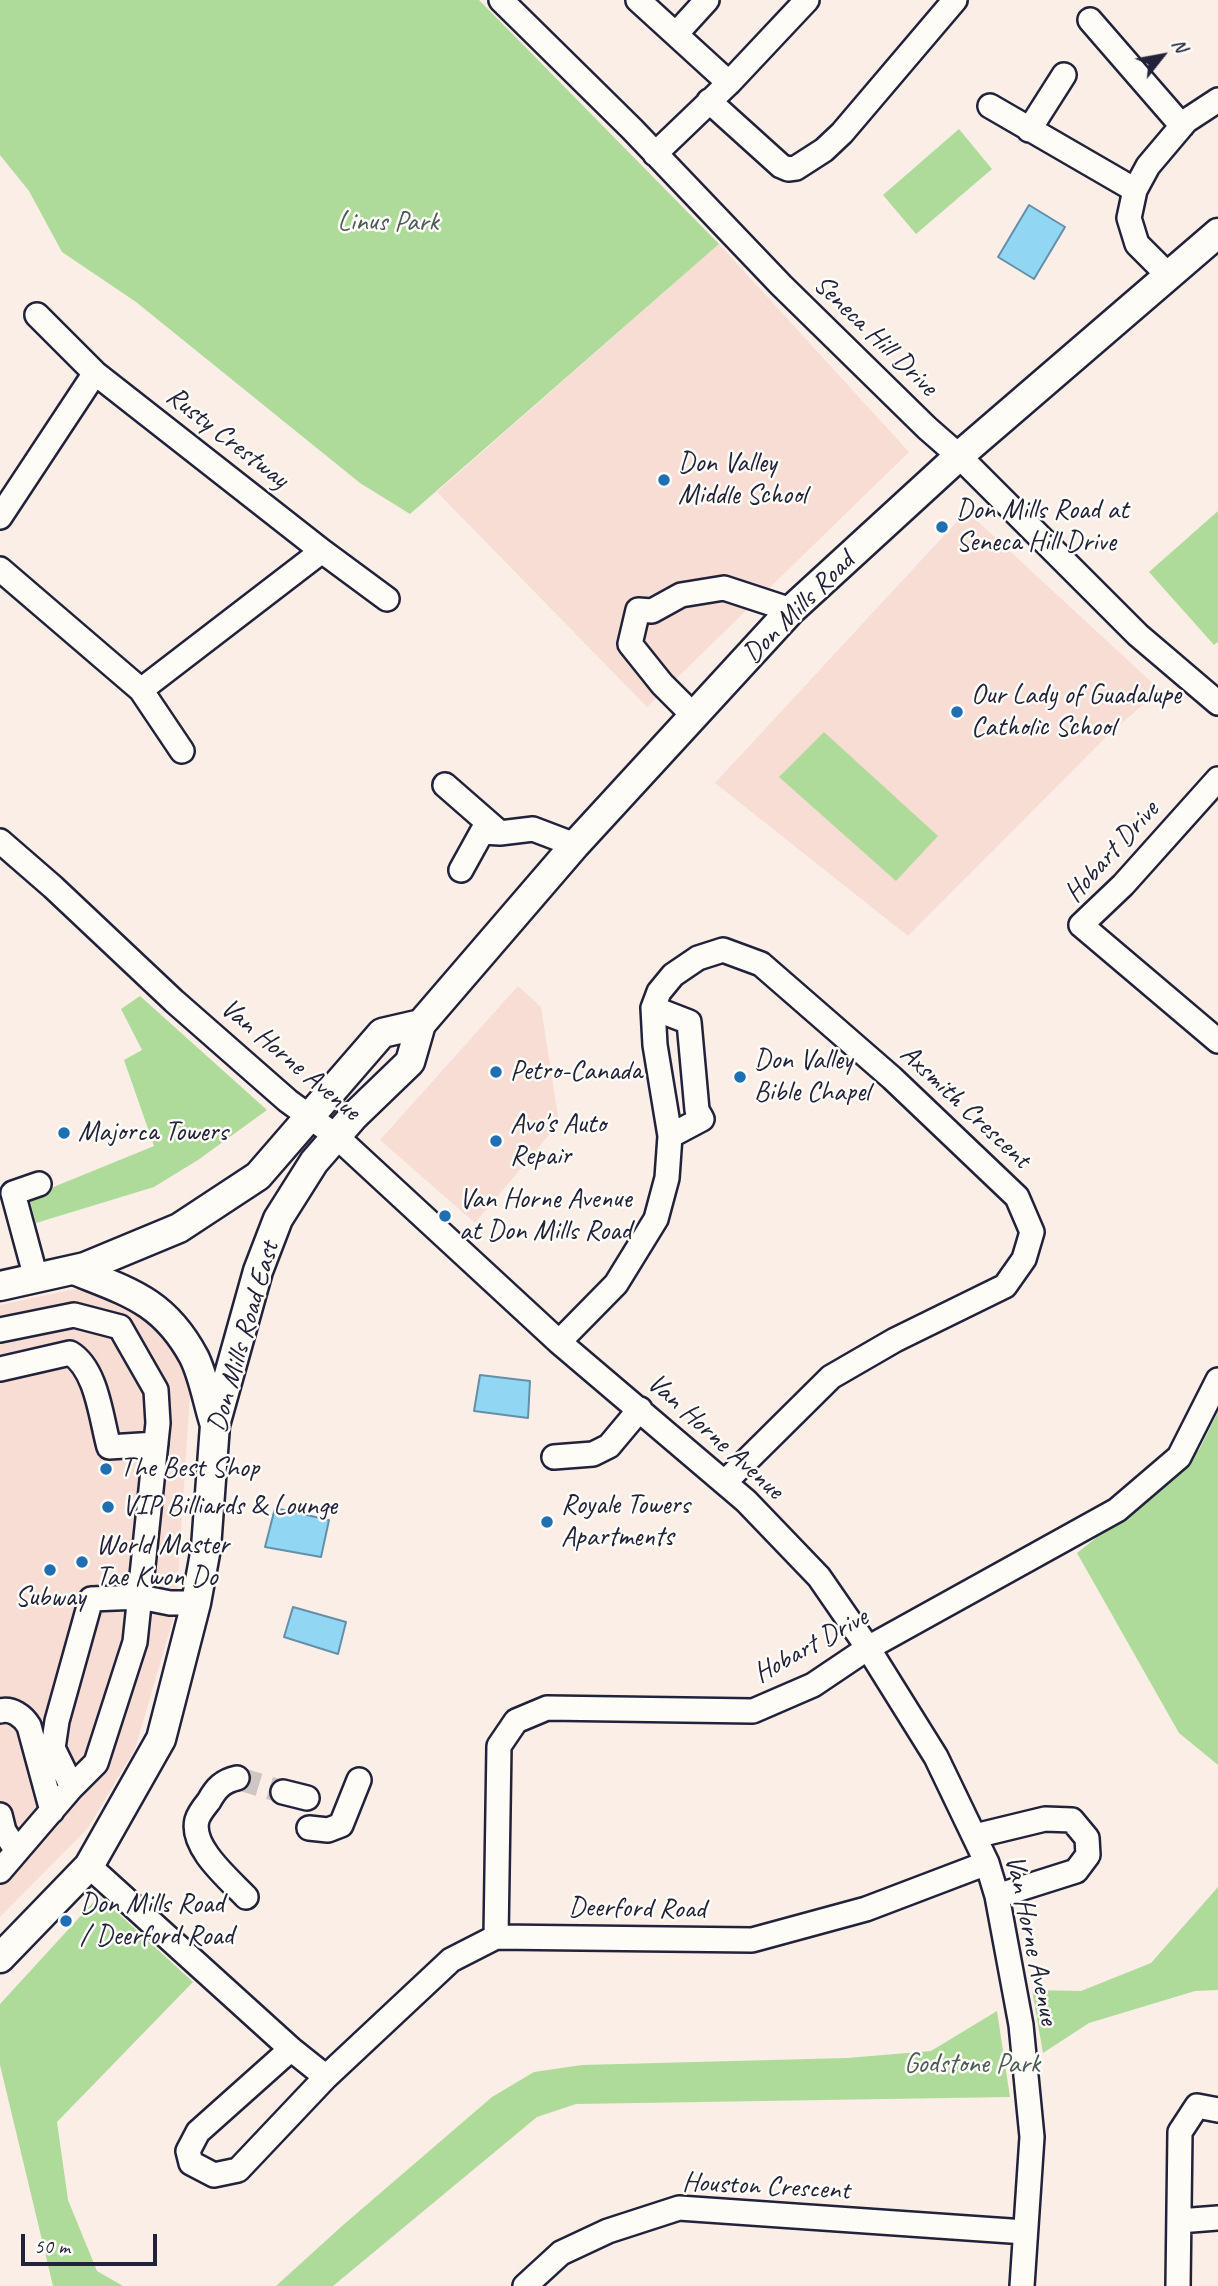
<!DOCTYPE html>
<html>
<head>
<meta charset="utf-8">
<style>
	body { margin:0 }
	#map { position:relative; width:1218px; height:2286px; overflow:hidden; background:#faeee7; font-family:Caveat,sans-serif }
	canvas { display:block }
	.north { position:absolute; left:1127px; top:21px; width:70px; height:70px; -webkit-text-stroke:5px #fdfcf7; paint-order:stroke; rotate:59deg; font-size:19px; font-weight:700; line-height:28px; text-align:center; color:#22223b }
	.north::after { content:''; display:block; margin:auto; width:24px; height:32px; background:#22223b; clip-path:polygon(50% 0,100% 100%,50% 72%,0 100%) }
	.scale { position:absolute; left:21px; top:2234px; width:136px; height:32px; box-sizing:border-box; border:4px solid #22223b; border-top:0; padding-left:9px; font-size:21px; line-height:24px; white-space:nowrap; color:#22223b; -webkit-text-stroke:5px #fdfcf7; paint-order:stroke }
</style>
</head>
<body>
<div id="map">
<canvas width="1218" height="2286"></canvas>
<div class="north">N</div>
<div class="scale">50 m</div>
</div>
<script>
const g = document.querySelector('canvas').getContext('2d');
g.lineJoin = 'round';
function paint(path, color) {
  g.fillStyle = color;
  g.fill(path, 'evenodd');
}
function strokePath(path, color, width, dash) {
  g.strokeStyle = color;
  g.lineWidth = width;
  g.lineCap = dash ? 'butt' : 'round';
  g.setLineDash(dash || []);
  g.stroke(path);
}
function label(font, color, halo, rows, align = 'center') {
  g.font = font + ' Caveat,sans-serif';
  g.lineWidth = 5;
  g.setLineDash([]);
  g.textBaseline = 'middle';
  g.strokeStyle = halo;
  g.fillStyle = color;
  for (const [text, x, y, turn = 0] of rows) {
    g.save();
    g.translate(x, y);
    g.rotate((+turn || 0) * Math.PI / 180);
    g.textAlign = isNaN(turn) ? turn : align;
    if (halo) g.strokeText(text, 0, 0);
    g.fillText(text, 0, 0);
    g.restore();
  }
}
const built = new Path2D(`
	M719,244L909,452L647,707L437,492Z
	M964,514L973,517L1160,690L1108,735L908,936L715,783Z
	M518,986L541,1007L559,1123L475,1223L380,1140Z
	M94,1285L139,1303L182,1355L190,1394L176,1609L135,1749L88,1828L0,1917V1305Z`);
const green = new Path2D(`
	M0,0H479L719,244L410,514L360,483L136,302L62,252L29,191L0,155Z
	M959,129L992,169L916,234L883,195Z
	M1218,511V642L1214,645L1149,572Z
	M824,732L938,836L896,881L779,777Z
	M140,996L267,1110L198,1160L154,1187L36,1223L29,1197L154,1146L124,1060L142,1050L121,1009Z
	M1218,1412V1765L1179,1733L1077,1553L1152,1494L1199,1450Z
	M1218,1887V1990L1195,1991L1089,2023L1043,2053L1032,1990L1081,1991L1151,1963Z
	M99,1896L193,1982L57,2122L68,2200L97,2271L123,2286H53L0,2065V2004Z
	M997,2011L1010,2097L576,2104L537,2117L333,2286H276L342,2226L492,2097L534,2072L582,2065L847,2058L931,2051Z`);
const water = new Path2D(`
	M1029,205L1065,227L1034,279L998,257Z
	M480,1375L530,1381L528,1418L474,1411Z
	M275,1508L329,1520L321,1557L265,1547Z
	M293,1607L346,1622L338,1654L284,1637Z`);
const minorTunnel = new Path2D(`
	M237,1778L283,1792`);
const minor = new Path2D(`
	M501,0L632,129L781,285L927,428L959,456L1138,635L1218,703
	M638,0L729,83
	M1090,20L1182,126
	M676,34L707,0
	M709,101L781,166L788,169L796,168L824,150L842,133L955,0
	M990,106L1135,190
	M1029,130L1064,75
	M655,154L729,83L807,0
	M1169,276L1137,244L1129,218L1135,190L1148,166L1186,121L1218,100
	M37,315L95,373
	M0,517L95,373L322,551L141,690L0,569
	M322,551L387,599
	M141,690L182,751
	M694,716L662,684L630,644L638,610L652,611L681,595L724,588L791,610
	M1218,779L1123,885L1081,925L1218,1041
	M445,785L500,833
	M0,841L53,887L174,1001L288,1101L336,1136L559,1342L746,1501L819,1577L868,1648L936,1757L987,1863L997,1896L1021,2025L1032,2137L1022,2286
	M461,870L482,832L500,833L533,829L575,845
	M653,1008L689,1022L697,1110L702,1119L670,1136
	M36,1278L13,1193L39,1184
	M0,1330L74,1315L120,1327L156,1390L158,1423L135,1642L96,1763L72,1787L0,1871
	M559,1342L616,1284L656,1219L667,1178L670,1136L655,1045L653,1008L659,992L673,975L698,958L723,950L761,964L892,1078L1017,1197L1032,1232L1024,1259L1005,1286L895,1340L831,1377L725,1482
	M0,1369L70,1353C97,1369 101,1418 109,1447L156,1444
	M554,1457L593,1454L609,1446L640,1409
	M0,1711C12,1708 23,1716 29,1726L52,1811
	M237,1778C223,1781 216,1788 209,1801C205,1806 199,1813 197,1820C190,1847 229,1879 246,1897
	M72,1787L53,1748L57,1721L91,1599L140,1597L170,1603H196
	M283,1792L307,1798
	M0,1815L4,1831L17,1851
	M309,1828L328,1830L341,1825L359,1780
	M975,1836L1045,1819L1072,1820L1087,1838L1088,1855L1076,1871L997,1896
	M89,1866L291,2049L326,2077
	M496,1937L499,1746L516,1721L547,1708L753,1711L813,1685L868,1648L1117,1510L1179,1457L1218,1380
	M291,2049L198,2132L188,2151L191,2163L214,2175L238,2170L326,2077L451,1960L496,1937L752,1940L866,1909L987,1863
	M1179,2221L1218,2218
	M525,2286L561,2253L608,2231L679,2208L1025,2232
	M1178,2286L1180,2132L1197,2106L1218,2110`);
const major = new Path2D(`
	M74,1270C129,1292 164,1301 194,1357C204,1377 208,1404 215,1425
	M0,1286L85,1267L179,1228L258,1176L382,1033L421,1024
	M0,1958L89,1866L161,1739L196,1603L206,1548L215,1425L258,1271L278,1219L314,1162L353,1117L410,1062L421,1024L575,845L791,610L959,456L1218,233`);
const markers = [
	[664,480,7,"#1f6fb2"],
	[942,527,7,"#1f6fb2"],
	[957,712,7,"#1f6fb2"],
	[496,1072,7,"#1f6fb2"],
	[740,1077,7,"#1f6fb2"],
	[64,1133,7,"#1f6fb2"],
	[496,1141,7,"#1f6fb2"],
	[445,1216,7,"#1f6fb2"],
	[106,1469,7,"#1f6fb2"],
	[108,1507,7,"#1f6fb2"],
	[547,1522,7,"#1f6fb2"],
	[82,1562,7,"#1f6fb2"],
	[50,1570,7,"#1f6fb2"],
	[66,1921,7,"#1f6fb2"]
];
const parkNames = [
	["Linus Park",388,223],
	["Godstone Park",972,2065]
];
const streetNames = [
	["Seneca Hill Drive",875,336,44],
	["Rusty Crestway",227,438,38],
	["Don Mills Road",799,608,-45],
	["Hobart Drive",1112,852,-48],
	["Van Horne Avenue",290,1060,40],
	["Axsmith Crescent",965,1107,43],
	["Don Mills Road East",244,1337,-74],
	["Van Horne Avenue",715,1437,42],
	["Hobart Drive",811,1646,-29],
	["Deerford Road",637,1909,1],
	["Van Horne Avenue",1031,1940,78],
	["Houston Crescent",766,2187,3]
];
const poiNames = [
	["Don Valley",678,464],
	["Middle School",678,496],
	["Don Mills Road at",956,511],
	["Seneca Hill Drive",956,543],
	["Our Lady of Guadalupe",971,696],
	["Catholic School",971,728],
	["Don Valley",754,1061],
	["Bible Chapel",754,1093],
	["Petro-Canada",510,1072],
	["Avo's Auto",510,1125],
	["Repair",510,1157],
	["Majorca Towers",78,1133],
	["Van Horne Avenue",459,1200],
	["at Don Mills Road",459,1232],
	["The Best Shop",120,1469],
	["Royale Towers",561,1506],
	["Apartments",561,1538],
	["VIP Billiards & Lounge",122,1507],
	["World Master",96,1546],
	["Tae Kwon Do",96,1578],
	["Subway",50,1598,"center"],
	["Don Mills Road",80,1905],
	["/ Deerford Road",80,1937]
];
paint(built, '#f7ddd4');
paint(green, '#afdb9a');
paint(water, '#91d7f3');
strokePath(water, '#658fa9', 2);
strokePath(minorTunnel, '#cfc5c5', 23, [23, 11]);
strokePath(minor, '#22223b', 28);
strokePath(major, '#22223b', 33);
strokePath(minor, '#fdfcf7', 23);
strokePath(major, '#fdfcf7', 28);
for (const [x, y, r, color] of markers) {
  const dot = new Path2D();
  dot.arc(x, y, r, 0, 2 * Math.PI);
  g.fillStyle = color;
  g.fill(dot);
  strokePath(dot, '#fdfcf7', 2.5);
}
label('28px', '#4c5a58', '#fdfcf7', parkNames);
label('28px', '#22223b', '#fdfcf7', streetNames);
label('28px', '#22223b', '#fdfcf7', poiNames, 'left');
</script>
</body>
</html>
